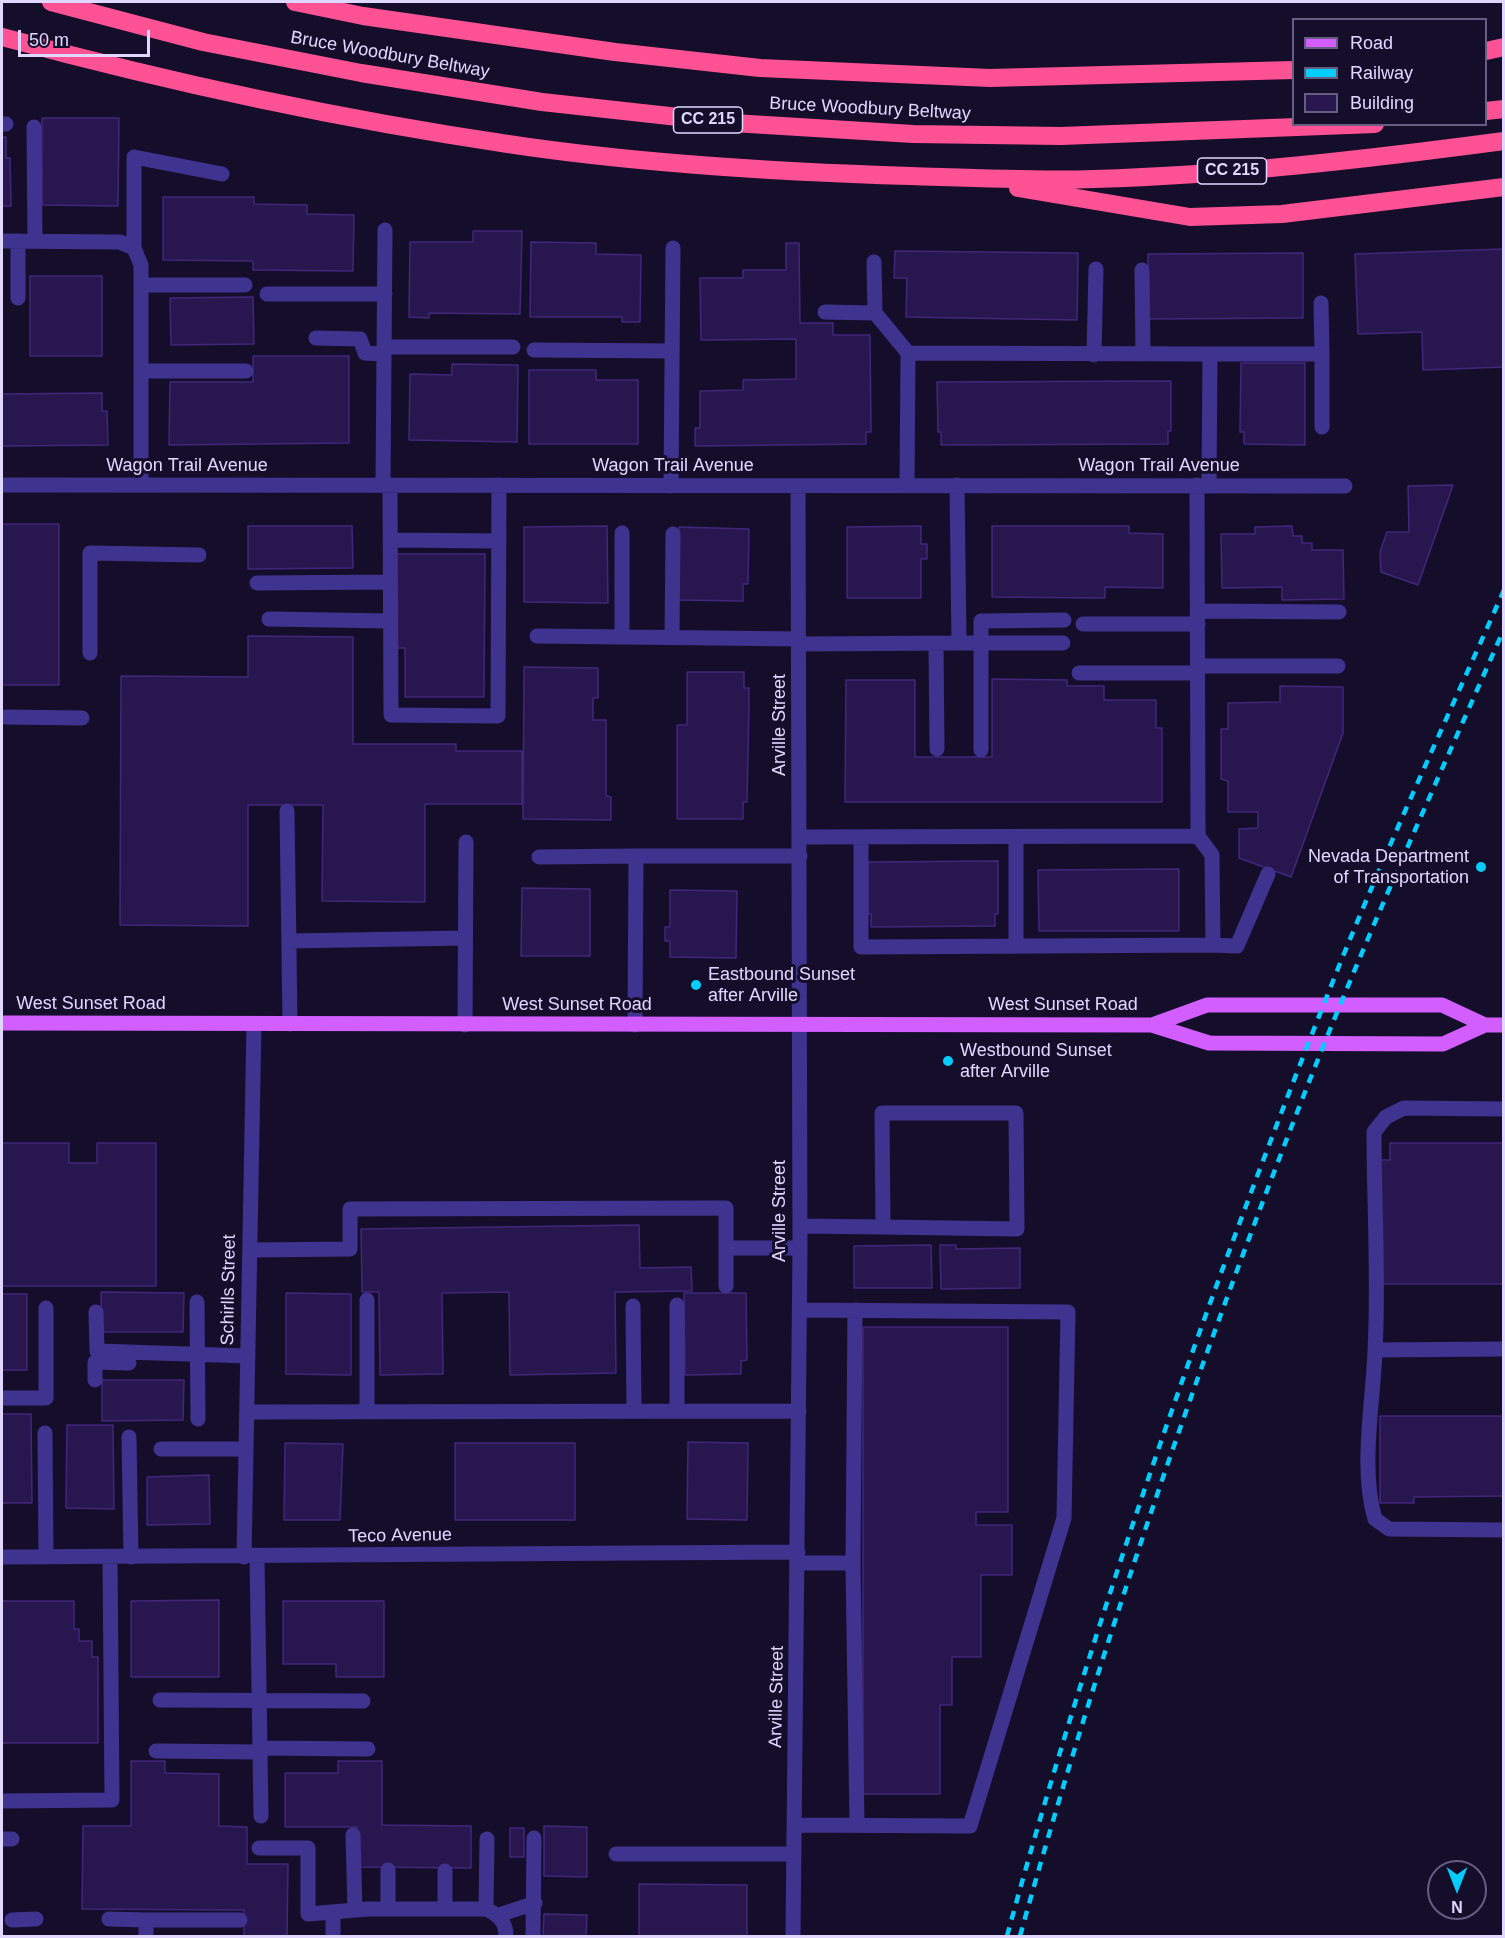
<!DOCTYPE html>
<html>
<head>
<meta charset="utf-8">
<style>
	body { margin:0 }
	#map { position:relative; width:1505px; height:1938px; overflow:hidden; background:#150e2b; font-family:Arial,sans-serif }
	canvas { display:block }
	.frame { position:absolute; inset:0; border:3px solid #e0d7ff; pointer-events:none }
	.legend { position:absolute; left:1292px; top:18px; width:195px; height:108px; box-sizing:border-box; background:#150e2b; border:2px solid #665e80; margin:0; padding:8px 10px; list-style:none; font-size:18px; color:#e0d7ff }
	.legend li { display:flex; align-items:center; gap:12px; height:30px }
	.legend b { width:30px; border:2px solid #665e80 }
	.north { position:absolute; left:1427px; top:1860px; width:60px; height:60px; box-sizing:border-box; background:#150e2b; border:2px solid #665e80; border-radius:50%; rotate:180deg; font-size:16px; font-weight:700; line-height:24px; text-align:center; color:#e0d7ff }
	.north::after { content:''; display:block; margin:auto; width:21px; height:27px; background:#03cdff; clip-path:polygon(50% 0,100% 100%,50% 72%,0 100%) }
	.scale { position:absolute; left:18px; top:30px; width:132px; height:27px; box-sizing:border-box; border:3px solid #e0d7ff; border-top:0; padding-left:8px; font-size:18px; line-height:21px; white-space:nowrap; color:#e0d7ff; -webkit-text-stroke:4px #150e2b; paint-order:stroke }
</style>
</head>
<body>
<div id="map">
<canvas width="1505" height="1938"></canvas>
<div class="frame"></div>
<ul class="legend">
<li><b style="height:8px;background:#d25eff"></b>Road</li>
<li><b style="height:8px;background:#03cdff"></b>Railway</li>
<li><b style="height:16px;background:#28174e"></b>Building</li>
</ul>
<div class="north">N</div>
<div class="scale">50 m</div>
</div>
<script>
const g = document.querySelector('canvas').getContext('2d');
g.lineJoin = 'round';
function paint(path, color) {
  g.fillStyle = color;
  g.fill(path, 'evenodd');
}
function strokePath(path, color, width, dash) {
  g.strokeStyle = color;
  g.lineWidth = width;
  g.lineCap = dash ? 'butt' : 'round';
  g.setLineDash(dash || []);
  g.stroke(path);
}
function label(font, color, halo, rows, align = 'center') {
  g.font = font + ' Arial,sans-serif';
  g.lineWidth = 6;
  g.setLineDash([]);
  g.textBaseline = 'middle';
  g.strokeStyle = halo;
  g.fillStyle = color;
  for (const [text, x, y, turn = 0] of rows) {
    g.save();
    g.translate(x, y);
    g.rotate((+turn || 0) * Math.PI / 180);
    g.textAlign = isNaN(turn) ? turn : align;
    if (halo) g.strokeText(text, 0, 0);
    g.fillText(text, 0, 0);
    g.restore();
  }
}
const building = new Path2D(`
	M42,118H119L118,206L42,205Z
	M2,137H6V158H10L11,206H2Z
	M163,197H254V204L307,205V214L354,215L353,271L253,270V261L163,260Z
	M473,231H522L520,314L429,313V318L409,317L410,242H473Z
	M531,242L596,243V254L641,255L640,322H622V317H530Z
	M786,243H799L800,323H833V335H870L871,432H866V444L695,446V428H700V391L743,390V380L796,379V339L701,340L700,278H743V270H786Z
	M1504,249V367L1423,370L1422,332L1358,334L1355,254Z
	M895,251L1078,253L1077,320L906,317L907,278H894Z
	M1303,253V318L1148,319V254Z
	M30,276H102V356H30Z
	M253,297L254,344L171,345L170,298Z
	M253,356H349V443L169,445L170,382H253Z
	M1241,363H1305V445L1244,444V432H1240Z
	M452,364L518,365L517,442L409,440L410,374L452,375Z
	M529,370H596V380H638V444H529Z
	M1171,381V431H1168V444L941,445V432H938L937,382Z
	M102,393V411H107L108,445L2,446V394Z
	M1453,485L1418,585L1381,572L1380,552L1387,532H1409L1408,486Z
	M2,524H59V685H2Z
	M248,526H352L353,568L248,569Z
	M607,526L608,603L524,602V527Z
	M921,526V544H927V559H921V598H847V527Z
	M992,526H1129V533L1163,534V588L1105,587V598L992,597Z
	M1292,526L1293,536H1302V543H1312V550H1343L1344,599L1282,600V587L1222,588L1221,534H1255V527Z
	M679,527L749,529L748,584H743V601L677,600Z
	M392,554H485L484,697H405V648H392Z
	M248,636L353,637V744H456V751H522V804H425V902L322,901L323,805H248V926L120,925L121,676L248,677Z
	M524,667L598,668V698H593V720H606V796L611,797V820L523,819Z
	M687,672H744V688H749V705L747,802H743V819H677V725H687Z
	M992,679L1067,680V686H1104V700H1156V728H1162V802H845L846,680H915V757H992Z
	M1280,686L1343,687V733L1291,877L1239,858V829L1258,828V812H1228V781L1221,779V729H1228V703L1280,702Z
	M998,861V914H995V926L871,927V914H868V862Z
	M1179,869V931H1039L1038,870Z
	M522,888L590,889V956H521Z
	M670,890L737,891L736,958L670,957V941H665V927H670Z
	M2,1143H69V1163H97V1143H156V1286H2Z
	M1390,1143H1504V1284H1379V1160H1390Z
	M639,1225L640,1268L691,1267L692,1291L615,1292L616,1373L510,1375L509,1292L442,1293L443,1374L380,1375L379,1292H362L361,1229Z
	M931,1245L932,1288H854V1246Z
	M940,1245H956V1249L1020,1248V1288L941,1289Z
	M101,1292L184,1293L183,1332H101Z
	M286,1293L351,1294V1375L286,1374Z
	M684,1293H746L747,1360L741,1361V1374L685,1375Z
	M2,1294H27V1370H2Z
	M863,1327H1008V1512H976V1525H1012V1575H981V1657H952V1705H940V1794H863Z
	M102,1380H184L183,1420L102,1421Z
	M2,1414H31L32,1503H2Z
	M1380,1416H1504V1496L1414,1497V1503H1380Z
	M67,1425H113L114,1509L66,1508Z
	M688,1442L748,1443L747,1520L687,1519Z
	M285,1443L343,1444L340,1520H284Z
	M455,1443H575V1520H455Z
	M209,1475L210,1524L147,1525V1477Z
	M219,1600V1677H131V1601Z
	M2,1601H74V1629H79V1641H92V1657H98V1743H2Z
	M283,1601H384V1677H336V1664H283Z
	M131,1761H165V1773L219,1774V1826L247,1827V1864H288L287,1936H244V1910L82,1909L83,1826H131Z
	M338,1761H382V1825L471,1826V1868L357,1867V1827H285V1773H338Z
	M544,1826L587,1827V1877L544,1876Z
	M510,1828H524V1857H510Z
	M639,1884L747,1885V1936H639Z
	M544,1914L587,1915L586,1936H543Z`);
const minor = new Path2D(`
	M2,124H6
	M34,127L35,241
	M2,241L120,242L134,248
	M18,241V298
	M874,262L875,313L908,353
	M1142,270L1143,354
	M141,285V265L134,248V157L222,174
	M267,294H385
	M1321,303L1322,354
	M825,312L875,313
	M316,338L360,339L365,353L382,354
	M385,347H513
	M534,350L672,351
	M1094,355L1096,269
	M141,371H246
	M907,484L908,353L1210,354
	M2,485L1345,486
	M141,485V285H245
	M383,485L385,230
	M390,485L391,715L498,716L499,485
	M1197,485L1198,836
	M1209,485L1210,354H1322V427
	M671,486L673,248
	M390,540L499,541
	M257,583L390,582
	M1198,611L1339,612
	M269,619L390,621
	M1083,624H1198
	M537,636L799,639
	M622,637V533
	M672,637L673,534
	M959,643H1063
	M799,644L959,643L957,485
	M936,644L937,749
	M90,653V553L199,555
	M1198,666H1338
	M1079,673H1198
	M6,717L82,718
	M981,750V621L1064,620
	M287,811L290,1024
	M800,837L1198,836L1212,855L1213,945L861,947V837
	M1016,837V946
	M636,856H800
	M539,857L636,856L635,1025
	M289,941L465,938
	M1213,945L1237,946L1268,874
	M465,1025L466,842
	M1504,1109L1404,1108L1386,1117L1374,1132C1374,1205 1379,1279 1375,1351C1373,1404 1360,1469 1375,1519L1389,1529L1504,1530
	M800,1226L883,1227L882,1113H1016L1017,1229L883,1227
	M250,1250L350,1249V1209L726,1208V1248
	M726,1286V1248H800
	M367,1300V1412
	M197,1302L198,1419
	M633,1306L634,1411
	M855,1310L853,1563L857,1825
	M96,1312L97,1351L248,1356
	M1375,1350L1504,1349
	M95,1380V1362L129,1363
	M2,1398H46V1308
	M677,1411V1305
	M247,1412L799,1411
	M45,1433L46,1557
	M129,1437L131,1557
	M161,1449H246
	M2,1557L798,1552
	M244,1557L254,1024
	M257,1557L261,1816
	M798,1563H853
	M160,1700L363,1701
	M260,1748L368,1749
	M156,1751L260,1752
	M2,1801L112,1800L110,1557
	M794,1825L970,1826L1064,1518L1068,1312L800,1310
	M353,1835L355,1910
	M2,1839H12
	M259,1848H308V1914L368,1909H486C499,1915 506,1922 506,1936
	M616,1854H794
	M388,1870V1909
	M445,1909V1871
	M486,1909L487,1839
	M333,1912V1936
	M499,1915L535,1903
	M109,1919L146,1920
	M12,1920L36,1919
	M146,1936V1920H240
	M533,1936L534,1838
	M793,1936L800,1248L798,486`);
const major = new Path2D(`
	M2,1023L1152,1025L1209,1043L1443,1044L1485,1025H1504
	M1152,1025L1207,1005H1442L1485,1025`);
const highway = new Path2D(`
	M51,2L203,42L361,73L542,102L733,123L913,134L1061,136L1375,124
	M295,2L363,16L615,52L760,68L990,78L1294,70
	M2,37C168,82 338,119 508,144C641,164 777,172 911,176C972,178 1033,181 1094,179C1231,175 1368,159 1504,141
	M1486,51L1504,47
	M1486,111L1504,109
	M1018,188L1190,217L1282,214L1504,187`);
const rail = new Path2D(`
	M1007,1936C1097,1607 1214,1278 1341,961C1392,836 1449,714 1504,590
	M1020,1936C1100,1648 1198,1365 1307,1087C1368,932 1437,781 1504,629`);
const markers = [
	[1481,867,6,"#03cdff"],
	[696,985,6,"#03cdff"],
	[948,1061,6,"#03cdff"]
];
const shields = [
	[708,120,69],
	[1232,171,69]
];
const shieldNames = [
	["CC 215",708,120],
	["CC 215",1232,171]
];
const streetNames = [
	["Bruce Woodbury Beltway",390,55,10],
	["Bruce Woodbury Beltway",870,109,3],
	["Wagon Trail Avenue",187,466],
	["Wagon Trail Avenue",673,466],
	["Wagon Trail Avenue",1159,466],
	["Arville Street",780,725,-90],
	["West Sunset Road",91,1004],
	["West Sunset Road",577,1005],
	["West Sunset Road",1063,1005],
	["Arville Street",780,1211,-90],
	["Schirlls Street",229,1290,-89],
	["Teco Avenue",400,1536,-1],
	["Arville Street",777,1697,-89]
];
const poiNames = [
	["Nevada Department",1469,857,"right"],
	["of Transportation",1469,878,"right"],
	["Eastbound Sunset",708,975],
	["after Arville",708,996],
	["Westbound Sunset",960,1051],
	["after Arville",960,1072]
];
paint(building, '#28174e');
strokePath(building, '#40277c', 1.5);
strokePath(minor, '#40338f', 15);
strokePath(major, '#d25eff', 15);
strokePath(highway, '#ff5294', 18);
strokePath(rail, '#03cdff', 4.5, [9, 8]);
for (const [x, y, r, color] of markers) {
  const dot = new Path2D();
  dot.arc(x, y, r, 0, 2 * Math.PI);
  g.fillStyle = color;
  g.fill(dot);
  strokePath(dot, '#150e2b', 2);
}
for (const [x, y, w] of shields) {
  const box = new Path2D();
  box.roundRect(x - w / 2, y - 13, w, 26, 4.5);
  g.fillStyle = '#150e2b';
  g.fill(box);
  strokePath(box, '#e0d7ff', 1.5);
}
label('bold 16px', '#e0d7ff', null, shieldNames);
label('18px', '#e0d7ff', '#150e2b', streetNames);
label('18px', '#e0d7ff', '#150e2b', poiNames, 'left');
</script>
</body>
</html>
